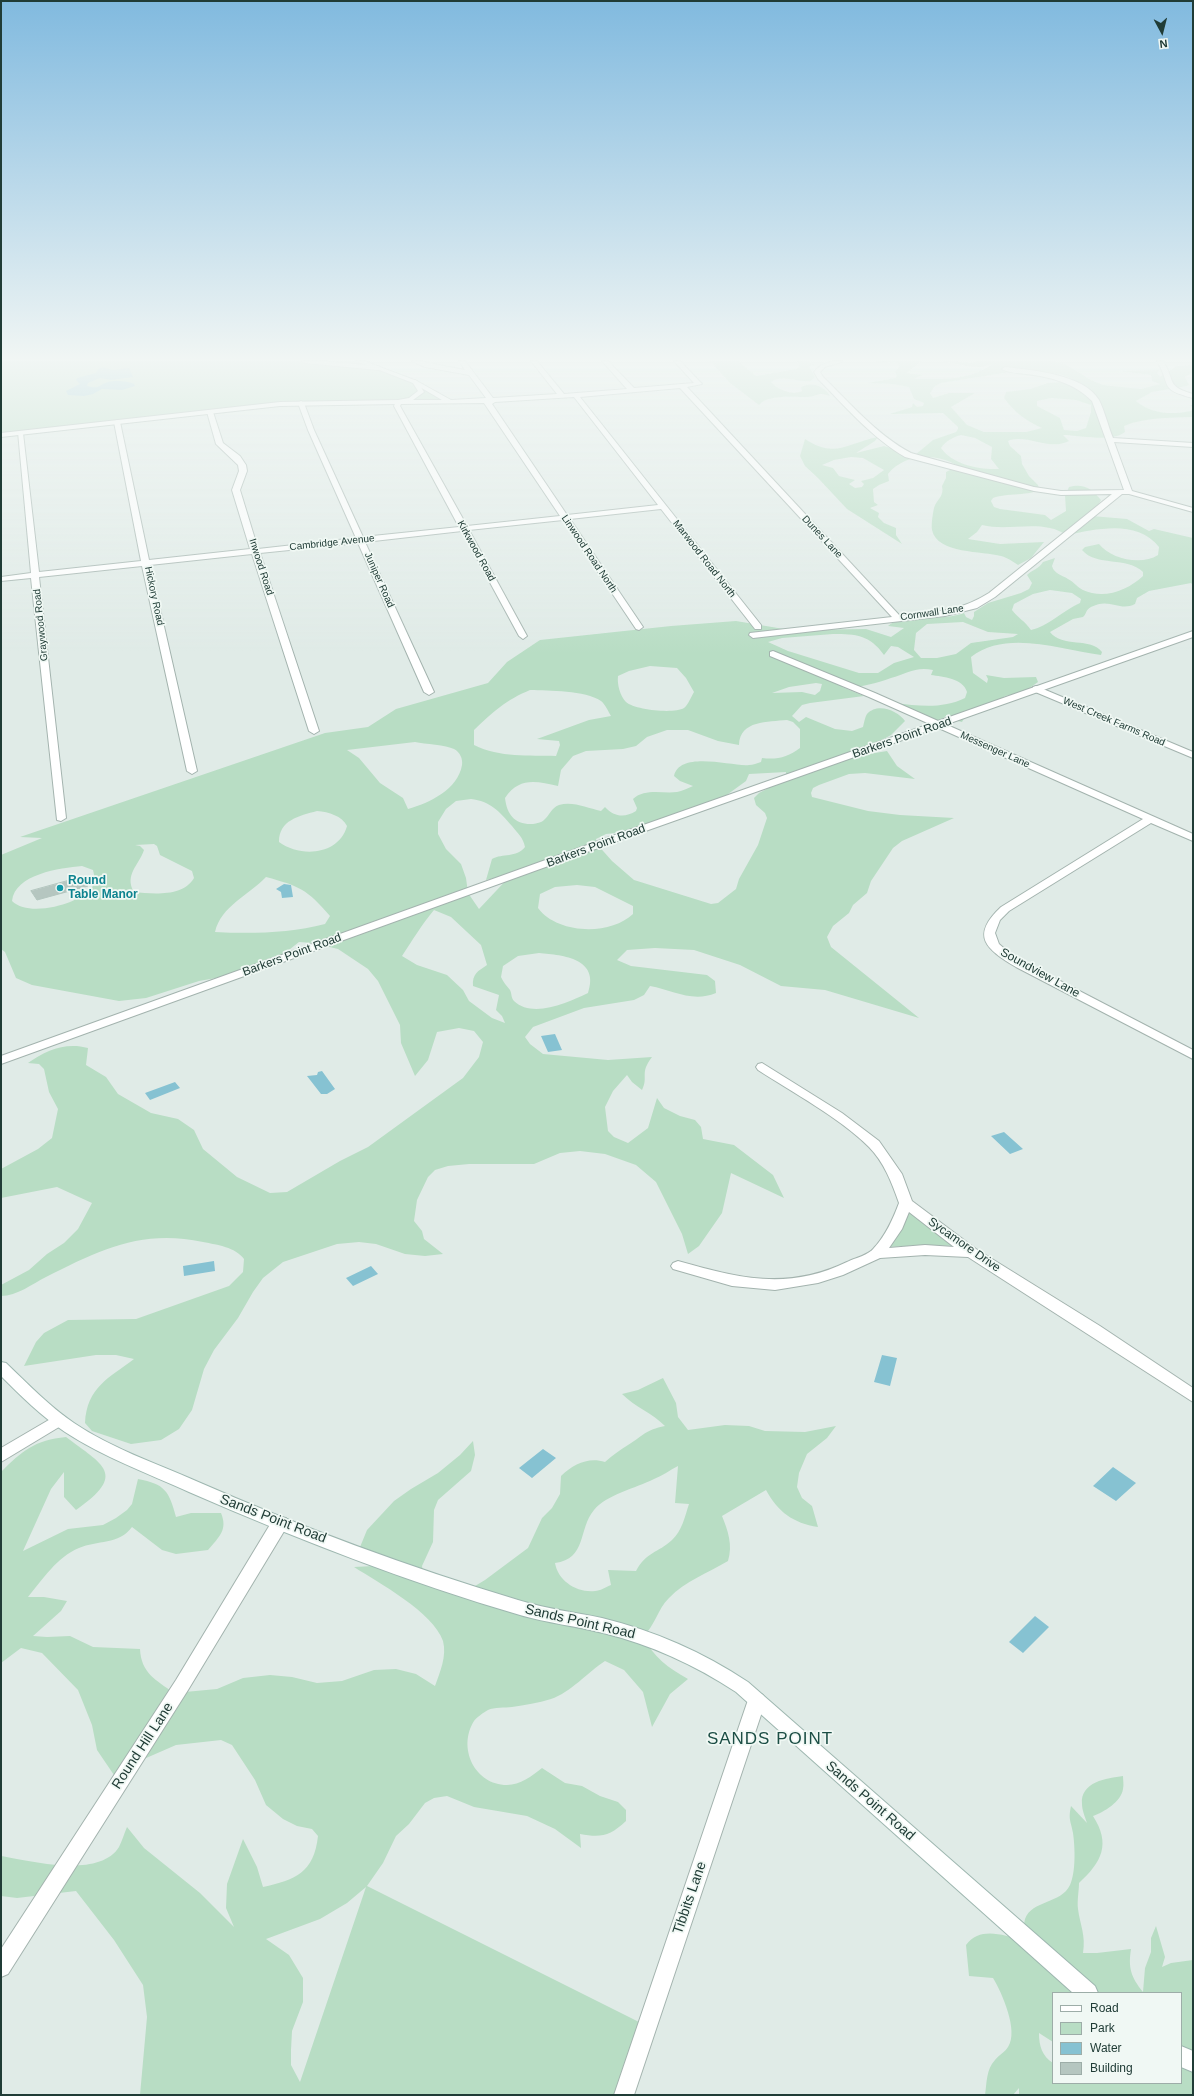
<!DOCTYPE html>
<html>
<head>
<meta charset="utf-8">
<style>
	body { margin:0 }
	#map { position:relative; width:1194px; height:2096px; overflow:hidden; background:#e0ebe7; font-family:Helvetica,sans-serif }
	canvas { display:block }
	.frame { position:absolute; inset:0; border:2px solid #203c36; pointer-events:none }
	.legend { position:absolute; left:1052px; top:1992px; width:130px; height:92px; box-sizing:border-box; background:#f0f8f4; border:1px solid #9dada8; margin:0; padding:5px 7px; list-style:none; font-size:12px; color:#203c36 }
	.legend li { display:flex; align-items:center; gap:8px; height:20px }
	.legend b { width:20px; border:1px solid #9dada8 }
	.north { position:absolute; left:1142px; top:12px; width:40px; height:40px; -webkit-text-stroke:3px #f0f8f4; paint-order:stroke; rotate:173deg; font-size:11px; font-weight:700; line-height:16px; text-align:center; color:#203c36 }
	.north::after { content:''; display:block; margin:auto; width:14px; height:18px; background:#203c36; clip-path:polygon(50% 0,100% 100%,50% 72%,0 100%) }
</style>
</head>
<body>
<div id="map">
<canvas width="1194" height="2096"></canvas>
<div class="frame"></div>
<ul class="legend">
<li><b style="height:5px;background:#fff"></b>Road</li>
<li><b style="height:11px;background:#b8ddc4"></b>Park</li>
<li><b style="height:11px;background:#86c2d2"></b>Water</li>
<li><b style="height:11px;background:#b5c6c0"></b>Building</li>
</ul>
<div class="north">N</div>
</div>
<script>
const g = document.querySelector('canvas').getContext('2d');
g.lineJoin = 'round';
function paint(path, color) {
  g.fillStyle = color;
  g.fill(path, 'evenodd');
}
function strokePath(path, color, width, dash) {
  g.strokeStyle = color;
  g.lineWidth = width;
  g.lineCap = dash ? 'butt' : 'round';
  g.setLineDash(dash || []);
  g.stroke(path);
}
function label(font, color, halo, rows, align = 'center') {
  g.font = font + ' Helvetica,sans-serif';
  g.lineWidth = 3.5;
  g.setLineDash([]);
  g.textBaseline = 'middle';
  g.strokeStyle = halo;
  g.fillStyle = color;
  for (const [text, x, y, turn = 0] of rows) {
    g.save();
    g.translate(x, y);
    g.rotate((+turn || 0) * Math.PI / 180);
    g.textAlign = isNaN(turn) ? turn : align;
    if (halo) g.strokeText(text, 0, 0);
    g.fillText(text, 0, 0);
    g.restore();
  }
}
const green = new Path2D(`
	M1,361H359L367,364L360,366L394,373L452,403H301L1,435Z
	M710,361H738L756,376L796,369L800,367L797,361H806L816,365L809,366L815,377L811,381C798,383 782,374 771,382C777,389 792,396 802,391L801,387C811,381 825,386 830,396C827,395 824,394 821,394C817,394 813,397 808,397C796,397 767,394 759,405L730,383Z
	M875,361H921L907,373L922,375L914,379C940,379 968,381 991,365L990,364C978,371 956,363 943,361L974,363L976,361H1052L1065,364L1091,380L1103,385L1141,389L1160,384L1152,381L1151,375L1119,371L1159,370L1157,373L1160,377L1177,366L1193,365V372L1185,377L1189,385L1187,386L1152,392L1136,401C1151,414 1172,415 1191,411L1193,408L1190,405H1193V417C1171,418 1145,417 1124,426L1125,432C1112,443 1080,435 1063,435L1069,441C1050,451 1030,435 1010,440L1008,441L1010,446L1021,456L1022,464L1029,476L1038,485L1039,489C1033,496 1004,493 993,498L991,501L994,507L1000,509L1045,515L1051,520L1066,511L1065,496L1069,487C1084,483 1092,489 1101,500L1092,516L1127,519L1149,531L1154,529L1193,538V585L1191,583L1149,591L1137,598L1135,604C1119,612 1110,597 1091,607C1085,610 1087,614 1083,617L1073,619L1050,632C1062,648 1091,637 1102,652L1101,655C1061,650 1007,629 971,657L973,673L987,683L988,679L986,675L1004,678L1036,677L1038,682L1024,692L1005,696L993,704L966,715L962,722L954,720L947,715L941,720L938,725L895,703C919,706 943,709 965,698L967,692C963,678 943,677 931,675L933,670C916,666 906,674 891,678C874,684 859,688 842,687L864,696L810,703L802,705L792,716L799,722L806,717L835,729L852,731L863,727C864,723 865,717 867,714C878,702 898,711 905,721L891,735L851,757L887,751L897,766L915,779L865,773L849,774L819,785L813,788L811,793L812,797L868,811L900,815L954,818L902,841L893,848L871,881L867,893L853,905L849,913L833,926L827,937L831,947L919,1018L825,990L781,986L740,965L694,950L655,948L627,950L617,960L631,966L707,975L715,981L716,993C692,1003 673,990 650,986L644,995L634,1000L584,1008L533,1027L525,1037L530,1044L543,1054L608,1060L652,1057C639,1074 649,1076 642,1090L632,1082L627,1075L613,1091L605,1107L608,1131L614,1137L628,1143L648,1128L657,1098L664,1108L680,1116L695,1120L701,1127L703,1139L734,1145L773,1175L784,1198L731,1173L722,1213L699,1246L688,1254L682,1234L656,1182L636,1165L605,1154L580,1151L560,1153L534,1164H469L448,1166L435,1170L428,1177L417,1200L414,1221L422,1231L424,1239L443,1254L425,1256L405,1254L376,1244L359,1242L337,1244L283,1262L263,1278L253,1292L238,1318L214,1350L204,1369L192,1410L179,1429L161,1440L131,1444L92,1431L85,1423C87,1387 109,1378 134,1359L116,1355H96L24,1366L36,1342L44,1333L68,1320L136,1319L229,1286L243,1272L244,1259C235,1247 218,1245 203,1242C141,1229 100,1250 46,1277C32,1284 17,1296 1,1296V1285L29,1270L47,1254L64,1243L78,1229L92,1203L57,1187L1,1198V1169L38,1149L52,1138L58,1109L49,1092L44,1069L39,1064L28,1063C46,1050 66,1042 88,1048L86,1065L106,1077L118,1094L151,1113L178,1119L194,1130L203,1149L237,1177L270,1193L287,1192L340,1161L368,1147L463,1078L479,1057L483,1042L474,1031L459,1028L437,1032L428,1060L415,1076L401,1043L400,1025L378,981L368,969L338,949L313,943L299,942L275,961L244,973L199,981L146,998L119,1001L32,985L16,978L5,952L1,949V855L42,838L20,837L325,733L368,727L396,709L488,683L507,662L540,640L671,626L736,621L790,630L866,629L891,637L904,628L888,626C900,614 946,621 964,613L966,617L972,620L974,616V612L988,603L1021,593L1029,589L1032,583L1027,575C1032,570 1039,569 1043,562L1055,558L1052,566C1054,574 1062,575 1068,579C1074,582 1077,587 1083,590C1104,600 1128,590 1143,576V572C1127,556 1096,567 1082,550L1085,547L1099,544C1111,559 1141,566 1158,555L1159,547C1137,519 1097,529 1067,535C1041,518 1010,532 982,525L977,532L968,539L1000,544L1044,542L1031,558L1018,565C1012,561 1008,558 1001,556C983,551 937,554 932,530C931,525 933,510 935,505C939,498 944,495 942,486L946,478V472L958,466C936,453 905,453 888,474L889,481L879,485L873,489L874,502L878,505L870,508L879,513L878,517L884,523L896,528V535L902,544L847,509L818,478L805,466L800,456L805,439C835,459 847,443 878,437L875,441L856,453L884,446L915,455L933,440L956,432L958,429V427L943,413L890,414L909,408L912,407L913,403L917,407L923,406L924,403L914,399L909,387L893,384L868,383L895,378L897,376L895,372L900,366L897,363ZM1010,372C1028,372 1060,370 1075,381L1048,383L1030,389L1006,392L1004,398C1014,412 1026,421 1042,428L1026,432H984L967,425L951,407L975,393H949L933,398L930,393L935,386L941,383ZM1051,398L1076,400L1091,405V412L1086,428L1077,431L1064,430L1060,418L1037,406V401ZM961,435L975,438L992,447L991,459L999,469C980,470 953,465 941,448C946,441 953,437 961,435ZM851,457L863,458L884,470L873,478L861,481L864,484L862,487L855,488L849,484L855,480L839,476L833,468L822,465L834,460ZM1050,590L1072,593L1081,599L1080,603C1064,610 1047,627 1031,630C1025,621 1018,618 1012,610L1014,604L1033,594ZM963,622L988,632L1018,634L1013,637L971,643L956,654L937,658H921L914,650L916,633L927,624ZM833,634C856,634 870,635 884,655L891,646L898,647L914,657L894,663L878,673H859L788,651L768,642L782,638ZM650,666L677,668L686,678L694,692C691,697 688,705 684,708C674,714 635,710 626,702C620,696 617,684 618,676L629,671ZM816,683L822,684L820,691L815,695L802,692L772,693L789,687ZM530,690C549,691 585,690 601,701C605,704 608,711 611,716L589,720L537,739L559,741L560,745L556,756C529,755 500,758 474,745V730C493,712 506,700 530,690ZM787,720L793,722L800,729V748C788,757 777,760 762,758L761,762C757,763 753,765 749,765C733,767 680,750 674,776L680,781L693,786C688,788 682,791 677,792C663,794 645,788 633,799L637,808L636,811C625,818 614,817 605,807L601,811C587,808 573,801 559,805C551,808 550,815 544,820C541,823 537,823 533,824C515,825 507,815 505,798C519,777 536,781 558,786L561,770L573,756L586,751L623,749L636,746L647,737L667,730H688L718,741L739,745C740,720 768,722 787,720ZM415,742C425,744 446,745 454,749C460,752 463,759 462,765C458,789 430,803 408,809L403,798L380,783L359,758L347,750ZM786,772V779L759,793L754,798L756,805L765,813L767,818L758,845L739,879L736,889L718,903L711,904L634,880L612,861L596,843V839L606,834L625,832L724,797L746,781L749,774ZM471,799C490,801 500,812 512,826C518,834 523,837 525,847C516,858 503,853 492,859L486,880L512,874L479,909L468,893L466,878L461,864L446,849L438,834V822L446,809L456,801ZM317,811C329,812 342,816 347,826C339,855 301,858 279,842C279,820 299,816 317,811ZM154,844L157,846L160,855L192,871L194,878C183,897 153,894 134,892C124,875 139,865 144,850L140,846L135,845ZM82,866L93,870L95,879L92,888C85,893 78,899 70,902C55,908 25,914 12,901C15,874 60,868 82,866ZM266,877C299,886 307,889 330,916L325,924C290,933 252,934 215,932C221,906 249,895 266,877ZM577,885L595,887L633,906V914C610,936 557,934 538,908L540,894L555,887ZM434,910L451,917L481,945L487,965C478,971 472,974 473,986L499,995L496,1010L502,1016L505,1023L492,1018L469,1001L463,990L447,975L417,965L402,956C412,941 422,924 434,910ZM539,953C564,955 600,959 588,993C569,1002 533,1019 514,1001C511,998 512,994 510,990C507,986 503,982 501,977L503,966L518,956Z
	M909,1212L956,1246L926,1245L889,1247Z
	M663,1378L676,1403L678,1417L688,1430L725,1425L749,1426L765,1431L805,1432L836,1426L827,1438L807,1454L799,1473L797,1487L802,1498L812,1506L818,1527C793,1523 778,1512 766,1490L722,1516C728,1531 733,1545 728,1561C708,1573 685,1581 669,1598C657,1610 656,1624 643,1637C654,1657 668,1668 688,1679L670,1694L652,1727L643,1692L624,1670L605,1661C588,1672 570,1693 551,1699C538,1703 525,1705 512,1707C505,1708 494,1707 488,1710C484,1712 476,1718 474,1721C457,1748 475,1785 507,1785C520,1785 532,1776 542,1768L565,1783L582,1786L600,1796L618,1802L626,1810V1821C610,1836 601,1838 580,1834L581,1848L555,1829L527,1816L474,1807L447,1796L434,1798L425,1803L409,1824L396,1836L383,1863L367,1886L647,2026L624,2095H140L147,2017L143,1985L114,1940L76,1891L17,1898L1,1896V1856C31,1861 99,1879 119,1847C122,1841 124,1834 127,1827L144,1848L200,1893L234,1927L226,1908L227,1884L243,1839L257,1867L263,1887C295,1880 314,1873 318,1836L312,1829L297,1826L283,1819L266,1805L255,1780L232,1745L221,1740L176,1745L137,1762L116,1778L97,1750L92,1725L78,1690L42,1653L21,1648L1,1663V1472C22,1451 35,1440 66,1437C103,1465 128,1474 76,1510L64,1497V1472L51,1489L23,1551L68,1529L103,1525L116,1518L127,1510L132,1504L138,1479C165,1484 169,1491 176,1517L191,1513H221C228,1530 219,1537 208,1550L176,1554L162,1550L132,1527C119,1545 97,1540 79,1548C57,1557 43,1579 28,1597H44L67,1601L61,1611L33,1636L47,1637L70,1636L93,1647L140,1649C141,1673 156,1680 174,1693L217,1689L243,1678L270,1675L292,1677L317,1683L342,1681L374,1670L396,1669L416,1674L435,1686C440,1672 447,1656 443,1641C433,1612 379,1583 354,1567L373,1566L358,1552L367,1530L394,1501L411,1489L438,1473L460,1455L473,1441L475,1455L471,1471L438,1500L434,1510L433,1542L422,1566L423,1572L477,1589L475,1586L485,1580L528,1548L542,1518L552,1508L560,1494L561,1476C574,1464 588,1457 605,1462C613,1455 620,1450 628,1445C644,1435 645,1430 665,1426C652,1413 635,1407 622,1394L638,1390ZM678,1466L675,1503L689,1504C685,1516 682,1531 672,1540C658,1553 646,1552 636,1571L608,1570L611,1585C606,1587 600,1591 595,1591C577,1593 558,1581 555,1563C587,1559 578,1529 594,1510C606,1495 636,1488 654,1479C662,1476 670,1470 678,1466ZM366,1887L300,2082L291,2065V2050L292,2031L303,2002V1978L289,1955L266,1939L320,1919L347,1903Z
	M1123,1776C1123,1780 1124,1785 1123,1789C1121,1802 1104,1812 1093,1816C1111,1844 1102,1862 1079,1883C1079,1891 1077,1900 1078,1909C1080,1925 1086,1935 1083,1953H1097L1131,1949C1128,1968 1131,1977 1143,1992L1145,1968L1151,1952V1938L1156,1926L1165,1957L1162,1967L1171,1963L1193,1960V2062L1181,2056V1993H1053V2042L1039,2033C1039,2046 1042,2056 1053,2063V2083H1181V2063L1193,2071V2095H1019V2088L1013,2095H985C987,2082 986,2070 995,2060C999,2055 1005,2052 1008,2047C1019,2031 1002,1993 993,1978L969,1976L966,1945C980,1926 1003,1935 1022,1940C1023,1934 1023,1926 1025,1919C1032,1900 1061,1904 1070,1885C1076,1872 1075,1847 1073,1833C1071,1821 1068,1820 1071,1806L1087,1823C1085,1817 1082,1810 1082,1804C1080,1782 1107,1778 1123,1776Z`);
const water = new Path2D(`
	M103,367L113,370L129,368L133,377L111,380L100,378L88,383L87,386C100,390 100,384 108,382C115,380 128,381 134,384L135,386L122,390L102,389L93,394L84,396L68,395L66,391L80,384L76,380L77,378L96,373L98,369Z
	M284,884L291,885L293,897L282,898L281,892L276,889Z
	M555,1034L562,1050L548,1052L541,1036Z
	M322,1071L335,1089L327,1094H321L307,1076L317,1075L318,1072Z
	M175,1082L180,1088L150,1100L145,1093Z
	M1004,1132L1023,1149L1010,1154L991,1136Z
	M214,1261L215,1271L184,1276L183,1266Z
	M371,1266L378,1274L353,1286L346,1278Z
	M882,1355L897,1358L890,1386L874,1382Z
	M543,1449L556,1458L532,1478L519,1468Z
	M1113,1467L1136,1483L1116,1501L1093,1486Z
	M1035,1616L1049,1627L1023,1653L1009,1642Z`);
const building = new Path2D(`
	M82,877L88,886L37,900L31,891Z`);
const minor = new Path2D(`
	M302,361H320L378,366L381,368L378,370L305,363Z
	M412,361H419L465,370L459,361H465L493,398L557,394L531,361H537L564,394L627,389L602,361H608L634,388L694,383L674,361H680L702,384L687,387L900,616C934,612 959,612 989,593L1112,494L1061,495L1034,491L905,457C872,438 845,406 818,379L814,372C821,363 830,361 842,361L841,362L825,367L820,372L823,377C850,403 877,435 911,453L1034,487L1061,491L1124,490L1092,401C1074,383 1051,377 1026,374C1019,373 1008,373 1002,369L1005,367C1031,370 1084,374 1099,400C1105,412 1108,426 1113,438L1193,443V447L1114,442L1132,491L1193,508V512L1129,494H1122L995,597L977,608L945,616L753,638L749,635L750,633L892,617L680,388L580,397L761,625V629H755L661,509L570,519L643,627L639,630L636,629L563,520L469,530L527,636L523,639L519,636L462,531L365,542L434,692L429,695L424,692L358,543L260,553L319,731L314,734L309,731L252,554L150,565L197,771L192,774L187,771L142,566L39,577L66,818L61,821L57,820L31,578L1,581V577L31,573L18,432L23,433L39,572L141,561L114,422L117,420L120,422L149,560L250,549L232,490L239,471L238,465L216,444L207,412L210,410L213,412L223,443L240,456L246,465L247,471L240,490L258,549L356,538L308,430L298,403L301,401L304,403L314,430L363,537L459,527L394,406L396,401L398,400H442L413,383L412,382L415,380L451,400L486,398L469,375L425,367ZM574,397L658,505L567,515L492,404L495,402ZM484,403L560,516L467,526L400,406L401,404Z
	M1157,361H1163C1176,381 1165,386 1193,394V398C1158,389 1172,386 1157,361Z
	M773,651L875,693L1193,834V841L1151,823L1009,911L1000,920L995,933L999,944L1014,957L1193,1050V1059L1016,967C986,949 970,936 1001,907L1143,819L869,697L770,656V652Z
	M1036,686L1193,752V758L1033,691V687Z
	M762,1063L842,1113L879,1141L902,1174L912,1201L976,1249L1100,1326L1193,1388V1402L968,1257L925,1255L880,1258L843,1275L818,1283L775,1290L732,1286L673,1269L671,1266L673,1263L678,1261C739,1278 787,1291 847,1262C855,1258 869,1255 874,1248C886,1235 893,1219 899,1203C892,1183 884,1162 869,1147C840,1118 792,1092 758,1070L756,1067L758,1064ZM909,1212L954,1247L925,1245L889,1248L902,1229Z
	M59,1414L64,1416L67,1420L64,1424L1,1462V1448Z
	M280,1517L286,1518L288,1523L286,1528L188,1690L8,1974L1,1977V1949L176,1680L274,1518Z`);
const tertiary = new Path2D(`
	M356,361H364L417,381L424,392L413,400L398,404L280,406L1,437V433L280,402L398,400L409,398L418,391L413,383Z
	M1193,631V637L623,839L1,1064V1056L615,835Z
	M757,1692L763,1695L766,1700L634,2095H614L748,1700L751,1695Z`);
const secondary = new Path2D(`
	M1,1362L6,1363C28,1384 49,1406 74,1423C111,1448 155,1463 196,1481C301,1527 408,1567 518,1600C546,1609 574,1612 602,1618C655,1631 703,1652 748,1682L1095,1986L1098,1993H1073L736,1692C695,1665 652,1645 603,1633C576,1626 547,1623 520,1615C407,1582 297,1539 189,1492C147,1473 103,1457 65,1432C41,1416 21,1396 1,1376Z
	M1181,2046L1193,2051V2072L1181,2067Z`);
const markers = [
	[60,888,4,"#0f9aa8"]
];
const farStreetnames = [
	["Dunes Lane",822,537,47],
	["Cambridge Avenue",332,543,-6],
	["Kirkwood Road",476,551,61],
	["Linwood Road North",589,554,56],
	["Marwood Road North",704,559,52],
	["Inwood Road",261,567,72],
	["Juniper Road",379,580,66],
	["Hickory Road",154,596,78],
	["Cornwall Lane",932,613,-8],
	["Graywood Road",41,625,-96],
	["West Creek Farms Road",1114,722,23],
	["Messenger Lane",995,750,24]
];
const streetNames = [
	["Barkers Point Road",902,738,-19],
	["Barkers Point Road",596,846,-20],
	["Barkers Point Road",292,955,-20],
	["Soundview Lane",1040,973,29],
	["Sycamore Drive",964,1245,35]
];
const cultureNames = [
	["Round",68,881],
	["Table Manor",68,895]
];
const nearStreetnames = [
	["Sands Point Road",273,1519,21],
	["Sands Point Road",580,1622,13],
	["Round Hill Lane",143,1746,-57],
	["Sands Point Road",870,1801,41],
	["Tibbits Lane",690,1898,-71]
];
const nearQuarternames = [
	["SANDS POINT",770,1739]
];
paint(green, '#b8ddc4');
paint(water, '#86c2d2');
paint(building, '#b5c6c0');
strokePath(building, '#b2c5be', 1);
strokePath(minor, '#a3b3ae', 2);
strokePath(tertiary, '#a3b3ae', 2);
strokePath(secondary, '#9eb7b0', 2);
paint(minor, '#fff');
paint(tertiary, '#fff');
paint(secondary, '#fff');
const sky = g.createLinearGradient(0, 0, 0, 654);
sky.addColorStop(0, '#81badf');
sky.addColorStop(0.55, '#f1f6f4');
sky.addColorStop(1, '#f1f6f400');
g.fillStyle = sky;
g.fillRect(0, 0, 1194, 654);
for (const [x, y, r, color] of markers) {
  const dot = new Path2D();
  dot.arc(x, y, r, 0, 2 * Math.PI);
  g.fillStyle = color;
  g.fill(dot);
  strokePath(dot, '#f0f8f4', 1.5);
}
label('10px', '#203c36', '#f0f8f4', farStreetnames);
label('12px', '#203c36', '#f0f8f4', streetNames);
label('bold 12px', '#0d838f', '#f0f8f4', cultureNames, 'left');
label('14px', '#203c36', '#f0f8f4', nearStreetnames);
g.letterSpacing = '1px';
label('17px', '#1c4e45', '#f0f8f4', nearQuarternames);
g.letterSpacing = '0px';
</script>
</body>
</html>
